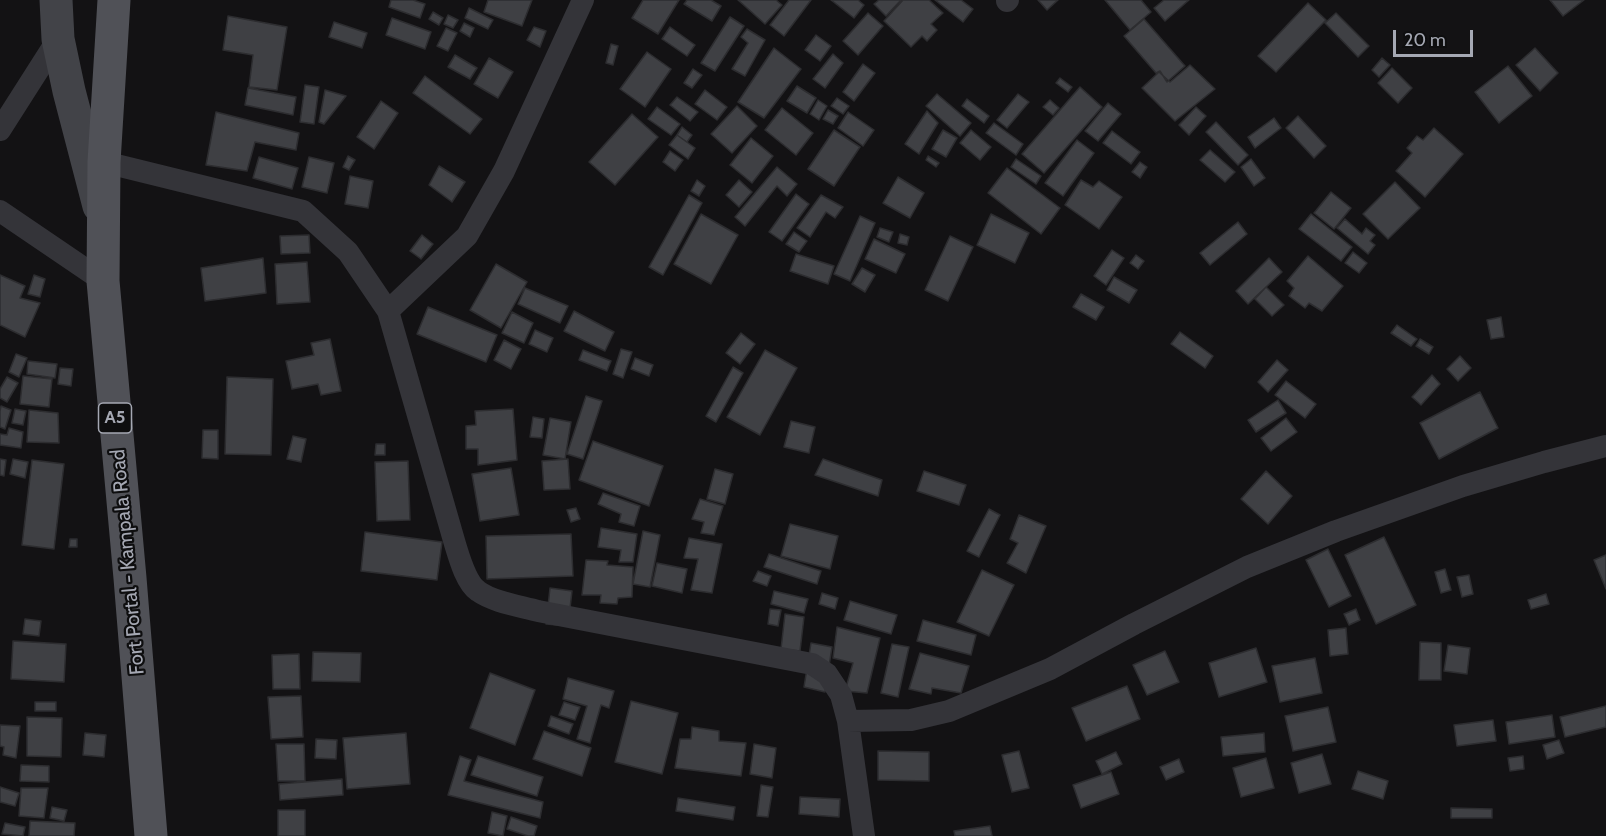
<!DOCTYPE html>
<html>
<head>
<meta charset="utf-8">
<style>
	body { margin:0 }
	#map { position:relative; width:1606px; height:836px; overflow:hidden; background:#131214; font-family:Cabin,sans-serif }
	canvas { display:block }
	.scale { position:absolute; left:1393px; top:30px; width:80px; height:27px; box-sizing:border-box; border:3px solid #a5a8b3; border-top:0; padding-left:8px; font-size:18px; line-height:21px; white-space:nowrap; color:#a5a8b3; -webkit-text-stroke:4px #0e0e0f; paint-order:stroke }
</style>
</head>
<body>
<div id="map">
<canvas width="1606" height="836"></canvas>
<div class="scale">20 m</div>
</div>
<script>
const g = document.querySelector('canvas').getContext('2d');
g.lineJoin = 'round';
function paint(path, color) {
  g.fillStyle = color;
  g.fill(path, 'evenodd');
}
function strokePath(path, color, width, dash) {
  g.strokeStyle = color;
  g.lineWidth = width;
  g.lineCap = dash ? 'butt' : 'round';
  g.setLineDash(dash || []);
  g.stroke(path);
}
function label(font, color, halo, rows, align = 'center') {
  g.font = font + ' Cabin,sans-serif';
  g.lineWidth = 4.5;
  g.setLineDash([]);
  g.textBaseline = 'middle';
  g.strokeStyle = halo;
  g.fillStyle = color;
  for (const [text, x, y, turn = 0] of rows) {
    g.save();
    g.translate(x, y);
    g.rotate((+turn || 0) * Math.PI / 180);
    g.textAlign = isNaN(turn) ? turn : align;
    if (halo) g.strokeText(text, 0, 0);
    g.fillText(text, 0, 0);
    g.restore();
  }
}
const building = new Path2D(`
	M391,0H413L425,4L420,18L389,7Z
	M488,0H532L522,26L484,12Z
	M643,0H679L658,34L632,18Z
	M687,0H711L721,6L712,21L684,4Z
	M738,0H776L782,5L765,24Z
	M789,0H811L784,36L770,25Z
	M831,0H858L864,5L854,18Z
	M879,0H901L886,16L874,4Z
	M903,0H929L943,13L931,24L937,30L927,41L922,36L911,47L884,21Z
	M935,0H961L973,9L963,22Z
	M1038,0H1058L1047,10Z
	M1105,0H1141L1151,12L1130,30Z
	M1164,0H1189L1165,21L1154,8Z
	M1550,0H1584L1563,16Z
	M1308,3L1326,20L1276,72L1258,56Z
	M469,8L493,20L488,29L465,18Z
	M433,12L443,18L439,25L429,19Z
	M868,13L883,26L858,55L843,41Z
	M1336,13L1369,46L1358,57L1325,23Z
	M448,15L458,20L453,28L444,24Z
	M228,16L287,27L277,90L249,87L253,55L223,50Z
	M730,17L744,26L715,71L701,63Z
	M392,18L431,32L425,49L386,35Z
	M1144,19L1185,66L1167,82L1160,71L1156,73L1124,36Z
	M334,22L367,33L362,48L329,37Z
	M464,23L474,28L470,37L460,31Z
	M534,27L546,31L540,47L527,40Z
	M670,27L695,45L687,56L662,39Z
	M446,28L457,33L448,51L437,46Z
	M747,29L765,40L745,76L732,69L748,43L741,37Z
	M816,35L831,46L820,61L805,50Z
	M611,44L618,46L613,65L606,63Z
	M774,48L801,69L764,118L738,102Z
	M1535,48L1558,73L1540,91L1516,65Z
	M647,52L671,69L645,107L620,89Z
	M833,54L843,63L825,88L813,79Z
	M455,55L477,68L470,79L448,67Z
	M489,58L513,72L498,98L474,84Z
	M1382,58L1390,65L1379,77L1372,70Z
	M863,64L875,73L854,101L843,92Z
	M1190,65L1215,89L1175,121L1142,88L1159,72L1170,82Z
	M1508,66L1532,96L1499,123L1475,92Z
	M1392,68L1412,88L1398,103L1378,83Z
	M693,69L702,75L692,88L684,83Z
	M425,76L482,119L470,134L413,93Z
	M1060,78L1072,87L1068,92L1056,83Z
	M305,85L319,87L314,124L300,122Z
	M797,86L816,98L807,113L787,101Z
	M1080,87L1102,107L1044,173L1022,154Z
	M248,88L296,97L293,115L245,105Z
	M325,90L346,96L324,124L319,122Z
	M705,90L727,107L717,120L695,104Z
	M937,94L971,123L960,136L926,106Z
	M1018,94L1029,102L1007,128L997,120Z
	M677,97L698,112L690,121L670,105Z
	M837,98L849,106L843,114L831,106Z
	M967,99L989,116L984,123L962,106Z
	M818,100L827,106L819,120L810,114Z
	M1050,100L1059,108L1053,115L1043,107Z
	M381,101L398,113L374,149L357,137Z
	M1108,103L1121,114L1098,141L1085,131Z
	M737,106L757,126L732,153L711,134Z
	M657,107L680,124L671,135L648,119Z
	M1196,107L1206,116L1189,135L1179,125Z
	M782,108L813,133L796,155L765,130Z
	M828,110L838,116L833,124L823,119Z
	M927,111L938,123L919,154L905,144Z
	M216,112L299,133L296,150L255,142L247,171L206,165Z
	M848,112L874,130L863,146L838,128Z
	M632,114L658,137L615,185L589,162Z
	M1298,116L1326,146L1314,158L1286,128Z
	M1274,118L1281,128L1255,148L1248,137Z
	M1216,122L1248,155L1238,165L1206,132Z
	M994,123L1023,144L1016,155L986,133Z
	M682,127L692,135L687,142L677,135Z
	M1434,128L1463,154L1425,197L1396,171L1412,153L1407,148L1417,136L1423,140Z
	M834,130L860,147L834,186L808,169Z
	M943,130L957,138L946,157L932,149Z
	M971,130L991,147L980,160L960,143Z
	M1112,131L1140,152L1131,164L1103,143Z
	M677,135L695,148L688,159L669,145Z
	M751,138L773,156L752,183L730,165Z
	M1077,140L1094,153L1063,196L1045,183Z
	M1210,150L1235,172L1225,182L1200,160Z
	M670,151L683,160L675,171L663,162Z
	M348,156L355,160L349,170L343,167Z
	M928,156L939,163L936,167L926,160Z
	M259,157L298,168L292,189L253,178Z
	M309,157L334,163L327,193L302,187Z
	M1016,159L1041,176L1036,184L1011,167Z
	M1251,159L1265,178L1254,186L1241,167Z
	M1140,162L1147,167L1140,178L1132,172Z
	M439,166L465,182L452,202L429,185Z
	M777,167L797,184L787,196L777,186L745,226L735,217Z
	M1007,168L1060,208L1041,234L988,193Z
	M350,176L373,181L368,208L345,204Z
	M898,177L924,193L910,218L883,203Z
	M697,180L705,186L699,196L691,191Z
	M739,180L752,192L739,207L726,195Z
	M1081,180L1093,187L1099,181L1122,197L1099,229L1065,205Z
	M1395,182L1420,208L1388,239L1363,214Z
	M1331,192L1351,208L1334,229L1314,213Z
	M796,194L809,204L782,241L769,232Z
	M689,195L702,203L663,275L649,267Z
	M821,195L843,207L835,218L826,212L810,237L797,228Z
	M701,214L738,235L711,284L674,264Z
	M991,214L1029,233L1015,263L977,245Z
	M1311,214L1352,247L1341,261L1299,229Z
	M860,216L875,223L850,281L834,274Z
	M1345,219L1362,234L1366,228L1375,235L1370,241L1375,245L1368,254L1337,228Z
	M1238,222L1247,234L1210,265L1200,253Z
	M880,228L893,232L889,242L877,237Z
	M794,232L807,241L799,252L786,244Z
	M900,234L909,237L907,245L898,243Z
	M309,235L310,253L281,254L280,236Z
	M422,235L433,244L421,259L410,251Z
	M950,236L973,247L948,301L925,290Z
	M874,239L905,254L896,273L865,259Z
	M1112,250L1124,258L1106,285L1094,276Z
	M1353,252L1367,263L1359,273L1345,263Z
	M796,254L834,266L828,284L790,271Z
	M1136,255L1144,261L1138,269L1130,263Z
	M1308,256L1343,286L1322,311L1309,303L1305,308L1289,296L1294,288L1287,281Z
	M263,258L266,293L205,301L201,268Z
	M1269,258L1282,272L1248,304L1236,291Z
	M307,262L310,302L277,304L275,264Z
	M496,264L527,282L501,328L470,310Z
	M862,268L875,275L865,292L852,284Z
	M0,275L25,286L20,298L40,303L25,337L0,325Z
	M34,275L45,279L40,297L28,294Z
	M1114,277L1137,290L1129,303L1107,290Z
	M1266,287L1284,305L1272,316L1255,299Z
	M525,288L568,306L560,323L518,304Z
	M1081,294L1104,307L1096,320L1073,307Z
	M428,307L497,335L486,362L417,334Z
	M574,311L614,332L605,351L564,331Z
	M512,312L533,323L524,343L502,333Z
	M1501,317L1504,337L1491,339L1487,320Z
	M1397,325L1417,339L1411,346L1391,333Z
	M535,330L553,338L547,352L529,344Z
	M1180,332L1213,356L1205,368L1171,344Z
	M741,333L755,344L740,364L726,353Z
	M330,339L341,391L321,395L318,384L292,389L286,361L314,355L311,343Z
	M1420,339L1433,347L1429,354L1416,346Z
	M504,340L521,349L511,369L494,360Z
	M621,349L632,352L623,378L613,374Z
	M583,350L611,361L607,371L579,360Z
	M765,350L797,368L760,435L727,417Z
	M16,354L27,358L19,377L9,372Z
	M1460,356L1471,368L1458,381L1447,369Z
	M635,358L653,365L649,376L631,369Z
	M1277,360L1288,370L1268,392L1258,382Z
	M28,361L57,364L55,378L27,374Z
	M733,367L743,373L716,422L706,416Z
	M60,368L73,369L71,386L58,384Z
	M1432,375L1440,384L1421,405L1412,397Z
	M23,376L52,379L49,407L20,404Z
	M7,377L18,383L7,402L0,398V389Z
	M227,377L273,379L271,455L225,454Z
	M1286,381L1316,404L1305,418L1275,395Z
	M1480,392L1498,428L1439,459L1420,423Z
	M586,396L602,401L583,459L567,454Z
	M1278,400L1286,413L1256,432L1248,420Z
	M1,406L11,410L5,429L0,427V411Z
	M15,409L26,411L23,425L12,423Z
	M513,409L517,460L478,465V449H466V426L476,425L475,411Z
	M29,410L58,413L59,443L27,442Z
	M533,417L544,419L542,438L530,437Z
	M550,418L571,422L565,459L543,455Z
	M1286,418L1297,432L1271,451L1261,438Z
	M791,421L815,427L809,453L784,447Z
	M9,428L23,432L21,448L0,445V434L7,435Z
	M203,430H218V459L202,458Z
	M293,436L306,439L301,462L287,459Z
	M593,441L663,466L649,506L579,480Z
	M376,444H385V455H375Z
	M0,459L6,460L4,476L0,475Z
	M13,459L28,462L25,478L10,474Z
	M568,459L570,489L544,490L542,461Z
	M823,459L882,480L878,496L815,475Z
	M32,460L64,464L54,549L22,545Z
	M408,461L410,520L377,521L375,462Z
	M511,468L519,515L480,521L472,474Z
	M715,469L733,474L725,504L707,499Z
	M924,471L966,485L959,505L917,491Z
	M1266,471L1292,496L1268,524L1241,499Z
	M603,493L640,506L634,526L619,522L621,514L598,504Z
	M700,499L723,506L714,535L701,533L704,522L692,519Z
	M576,508L580,519L571,522L567,510Z
	M989,509L1000,515L979,557L967,551Z
	M1019,515L1046,526L1026,573L1007,563L1018,543L1010,539Z
	M790,524L838,536L830,569L781,556Z
	M601,528L637,534L633,562H619L621,550L598,547Z
	M643,531L660,535L650,587L633,584Z
	M365,532L442,542L437,580L361,571Z
	M571,534L573,576L487,579L486,536Z
	M1384,537L1416,605L1376,624L1345,555Z
	M689,538L722,544L712,593L691,590L698,559L684,558Z
	M70,539H77V547H69Z
	M1328,549L1351,596L1329,607L1306,560Z
	M769,554L821,571L817,584L764,567Z
	M1606,555V589L1594,560Z
	M586,560L608,561L607,565L633,567L632,597L618,598L617,604L600,603L601,595H582Z
	M657,563L687,569L682,593L652,586Z
	M1445,569L1451,590L1441,593L1435,572Z
	M982,570L1014,585L989,636L957,622Z
	M758,571L771,576L767,586L753,581Z
	M1469,575L1473,594L1462,597L1457,577Z
	M550,588L572,591L568,626L546,624Z
	M774,591L808,599L804,613L771,604Z
	M822,593L838,598L835,609L819,604Z
	M1546,594L1549,604L1531,609L1528,600Z
	M850,601L897,615L891,634L844,620Z
	M770,609L781,610L778,626L768,624Z
	M1356,609L1360,620L1349,625L1344,614Z
	M785,614L804,617L800,651L781,649Z
	M25,619L41,621L39,636L23,634Z
	M923,620L976,635L971,655L917,641Z
	M837,627L880,638L867,693L845,691L853,663L833,658Z
	M1346,628L1348,654L1330,656L1328,630Z
	M13,641L66,644L64,682L11,679Z
	M1420,642L1441,643V680H1419Z
	M811,643L832,647L825,692L804,687Z
	M892,644L909,647L898,697L881,693Z
	M1448,645L1470,648L1467,674L1444,671Z
	M1256,648L1267,682L1219,697L1209,663Z
	M1165,651L1179,682L1147,695L1133,665Z
	M313,652L361,653L360,682L312,681Z
	M920,653L969,666L961,693L932,688L931,694L909,689Z
	M299,654L300,689H273L272,655Z
	M1315,658L1322,693L1280,702L1272,666Z
	M490,673L535,690L515,745L470,728Z
	M568,678L614,691L609,708L601,705L590,743L577,739L587,706L563,699Z
	M1127,686L1140,719L1086,741L1072,708Z
	M301,696L303,737L271,739L268,697Z
	M631,701L678,713L662,774L615,762Z
	M35,702H56V711H35Z
	M564,702L580,707L575,720L559,715Z
	M1606,706V727L1565,737L1560,717Z
	M1328,707L1336,742L1293,751L1285,716Z
	M1552,715L1555,737L1509,744L1506,722Z
	M551,716L573,724L569,734L548,726Z
	M27,717L62,718L61,757L27,756Z
	M1493,720L1496,741L1457,746L1454,725Z
	M0,725L20,726L16,758L3,755L4,747L0,746Z
	M692,727L719,731V741L746,743L741,776L675,768L680,739H691Z
	M544,731L591,748L582,776L533,759Z
	M85,733L106,735L104,757L83,755Z
	M406,733L410,784L347,789L343,738Z
	M1264,733L1265,752L1223,756L1221,737Z
	M316,739L337,740L336,759L315,758Z
	M1559,740L1564,753L1547,759L1543,745Z
	M276,744H304L305,781H278Z
	M754,744L776,748L772,778L750,774Z
	M878,751L929,752V781L878,780Z
	M1019,751L1029,788L1012,792L1002,755Z
	M1116,752L1122,764L1102,774L1096,761Z
	M1322,754L1331,784L1299,793L1291,763Z
	M460,756L471,760L464,781L543,802L540,818L448,795Z
	M478,756L543,777L537,796L471,775Z
	M1523,756L1524,769L1510,771L1508,758Z
	M1266,758L1274,788L1241,797L1233,768Z
	M1179,759L1184,772L1166,780L1160,767Z
	M21,765L49,766V782L20,781Z
	M1358,771L1388,781L1383,799L1352,789Z
	M1111,772L1119,794L1081,808L1073,785Z
	M342,779L343,795L280,800L279,784Z
	M761,785L773,787L768,817L757,816Z
	M0,787L19,793L15,806L0,802Z
	M21,788H48L44,818L19,816Z
	M800,797L840,799L839,817L799,814Z
	M678,798L735,807L733,820L676,811Z
	M52,807L67,810L64,821L50,818Z
	M1451,808L1492,809V818H1451Z
	M278,810H305V836H278Z
	M492,812L507,816L503,836L488,833Z
	M511,817L537,826L534,836H528L507,829Z
	M30,821L75,823L74,836H29Z
	M5,823L25,827L23,836L2,834Z
	M990,826L992,836H955L954,831Z`);
const street = new Path2D(`
	M1007,1L1008,0
	M0,130L58,39
	M104,162L303,211L348,252L388,311L455,544C459,557 466,583 478,591C493,602 520,606 538,611L812,664L827,674L841,695L848,721L864,836
	M0,211L103,281
	M388,311L467,236L504,171L583,0
	M848,721L911,720L949,711L1050,669L1134,624L1247,567L1336,531L1463,486L1544,462L1606,446`);
const secondary = new Path2D(`
	M56,0L58,39L69,91L99,206`);
const primary = new Path2D(`
	M114,0L104,162L103,281L130,578L151,836`);
const shields = [
	[115,418,33]
];
const shieldNames = [
	["A5",115,418]
];
const streetNames = [
	["Fort Portal - Kampala Road",128,562,-95]
];
paint(building, '#3f4044');
strokePath(building, '#2d2d30', 1.5);
strokePath(street, '#343439', 22);
strokePath(secondary, '#424348', 33);
strokePath(primary, '#505157', 33);
for (const [x, y, w] of shields) {
  const box = new Path2D();
  box.roundRect(x - w / 2, y - 15, w, 30, 4.5);
  g.fillStyle = '#0e0e0f';
  g.fill(box);
  strokePath(box, '#a5a8b3', 1.5);
}
label('bold 18px', '#a5a8b3', null, shieldNames);
label('20px', '#a5a8b3', '#0e0e0f', streetNames);
</script>
</body>
</html>
